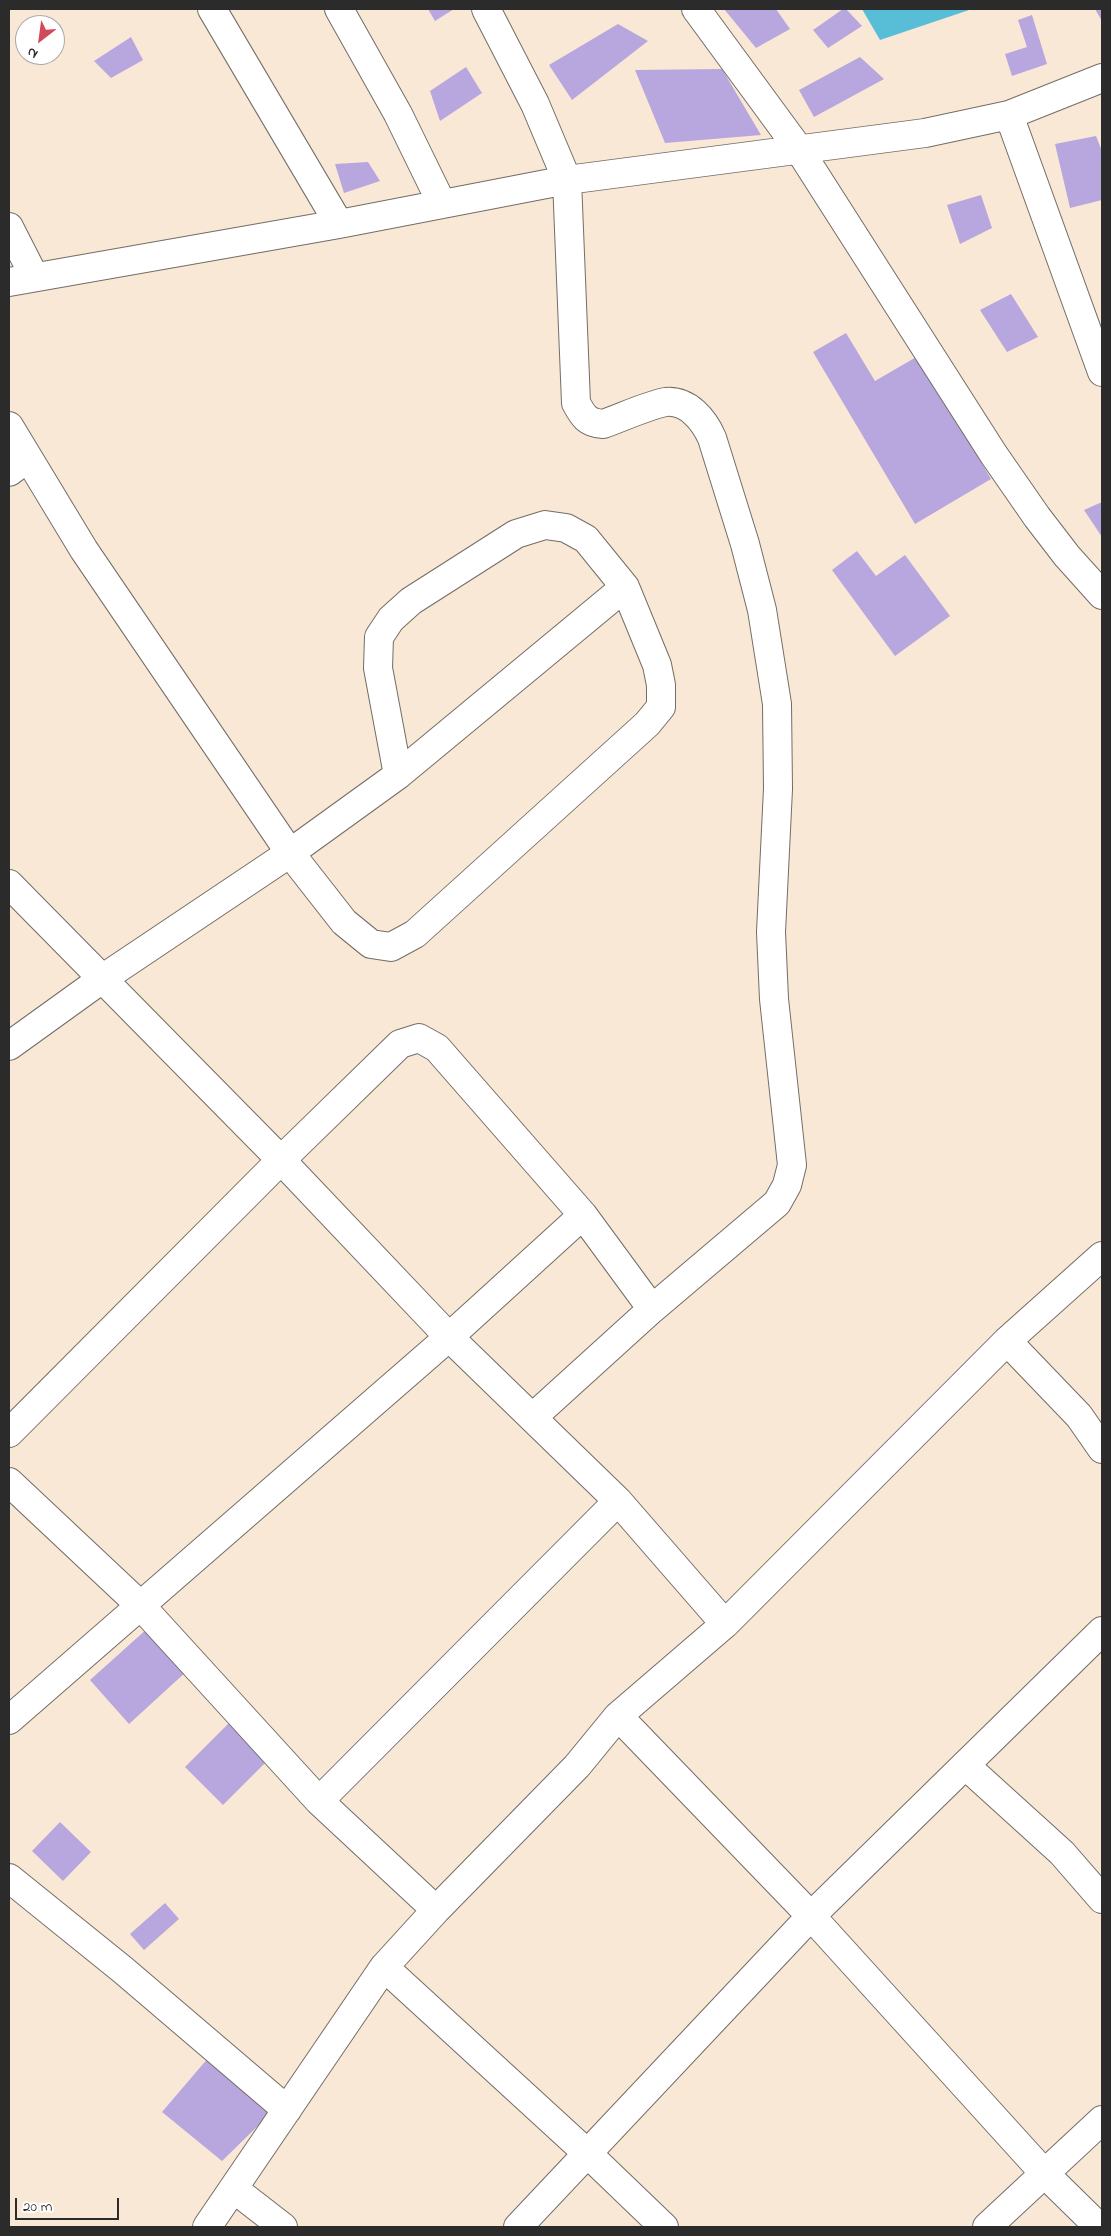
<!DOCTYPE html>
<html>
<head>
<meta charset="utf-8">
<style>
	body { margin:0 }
	#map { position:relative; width:1111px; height:2236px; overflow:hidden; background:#f8e8d5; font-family:"Indie Flower",sans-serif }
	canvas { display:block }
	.frame { position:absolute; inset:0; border:10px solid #2b2b2b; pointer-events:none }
	.north { position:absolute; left:15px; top:15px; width:50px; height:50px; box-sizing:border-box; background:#fff; border:1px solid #aaa; border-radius:50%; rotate:210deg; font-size:14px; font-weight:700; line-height:20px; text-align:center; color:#2b2b2b }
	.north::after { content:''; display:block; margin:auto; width:18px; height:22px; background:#d1495b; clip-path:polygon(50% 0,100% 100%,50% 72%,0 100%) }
	.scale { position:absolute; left:15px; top:2198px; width:104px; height:22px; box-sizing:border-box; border:2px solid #2b2b2b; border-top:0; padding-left:6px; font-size:15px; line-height:18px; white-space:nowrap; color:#2b2b2b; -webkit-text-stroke:4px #fff; paint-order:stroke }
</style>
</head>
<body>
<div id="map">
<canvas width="1111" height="2236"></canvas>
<div class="frame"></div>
<div class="north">N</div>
<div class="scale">20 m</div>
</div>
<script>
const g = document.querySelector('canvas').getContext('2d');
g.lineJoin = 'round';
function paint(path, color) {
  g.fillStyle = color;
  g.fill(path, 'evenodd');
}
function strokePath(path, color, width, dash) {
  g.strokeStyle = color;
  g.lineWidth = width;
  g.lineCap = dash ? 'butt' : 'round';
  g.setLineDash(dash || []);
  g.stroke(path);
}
const water = new Path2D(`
	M862,9H972L880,40Z`);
const building = new Path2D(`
	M428,9H454L435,21Z
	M724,9H776L790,29L756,48Z
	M843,9H846L862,26L828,48L813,30Z
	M1095,9H1102V21Z
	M1032,15L1047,64L1012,76L1005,54L1027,47L1018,20Z
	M618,24L648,41L572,100L549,65Z
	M131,37L143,60L111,78L94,61Z
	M860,57L884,79L814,117L799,90Z
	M466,67L482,93L440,121L430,91Z
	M722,69L761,135L665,143L635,70Z
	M1096,136L1102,151V200L1070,208L1055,144Z
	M368,162L380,181L344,193L335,164Z
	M981,195L992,228L960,244L947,205Z
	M1011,294L1038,337L1007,352L980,310Z
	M846,333L875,381L918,356L991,479L915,524L813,352Z
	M1102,502V537L1084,510Z
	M857,551L876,576L905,555L950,616L895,656L832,570Z
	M148,1628L187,1671L129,1724L90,1680Z
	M229,1723L267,1761L223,1805L185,1767Z
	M60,1822L91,1852L63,1881L32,1851Z
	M165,1903L179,1919L144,1950L130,1934Z
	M209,2057L271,2113L222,2161L162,2112Z`);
const minor = new Path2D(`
	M212,9L339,224
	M339,9L398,114L442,204
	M486,9L535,104L567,180L576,403C583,416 587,423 603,424C618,419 651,404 666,402C688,400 704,420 712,438L745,544L762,610L777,704L778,789L771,932L774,999L792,1165L787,1185L777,1203L652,1309L583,1215
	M696,9L798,148L994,455L1037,517L1067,556L1102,595
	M1009,115L1102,372
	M9,227L34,276
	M9,282L339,224L567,180L925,133L1009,115L1102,78
	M9,426L84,550L290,853L344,922L371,944L391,947L415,934L647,724L661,707V685L657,665L625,587L586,539L566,528L545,525L516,534L411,601L391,619L379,637L378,668L398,775
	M9,472L27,459
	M9,884L281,1160L449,1337L618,1501L725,1624
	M9,1046L102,979L290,853L398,775L625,587
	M1007,1341L1079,1416L1102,1449
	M533,1417L652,1309
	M9,1433L281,1160L400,1044L419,1038L437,1048L583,1215L449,1337L9,1720
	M9,1482L141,1606L319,1801L436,1910
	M618,1716L811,1916L1045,2174L1099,2227
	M965,1765L1062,1853L1102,1899
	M319,1801L618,1501
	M9,1878L123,1970L287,2110
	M384,1967L588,2154L664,2227
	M234,2189L283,2227
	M207,2227L384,1967L436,1910L577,1766L618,1716L725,1624L1007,1341L1102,1256
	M518,2227L811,1916L1102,1631
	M987,2227L1102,2120`);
paint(water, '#58bdd6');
paint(building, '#b8a6de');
strokePath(minor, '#736d66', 30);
strokePath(minor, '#fff', 28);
</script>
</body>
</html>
